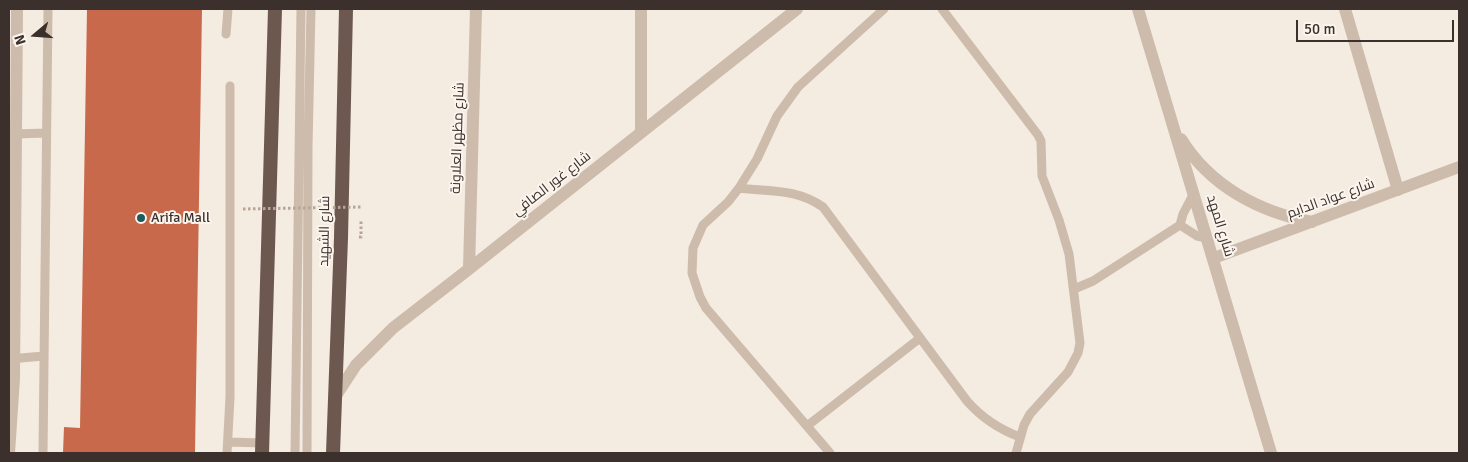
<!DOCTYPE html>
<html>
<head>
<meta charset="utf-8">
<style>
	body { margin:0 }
	#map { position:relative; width:1468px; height:462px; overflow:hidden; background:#f4ebe1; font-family:Signika,sans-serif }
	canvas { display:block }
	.frame { position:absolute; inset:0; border:10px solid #3b302b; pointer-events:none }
	.north { position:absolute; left:10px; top:10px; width:50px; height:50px; -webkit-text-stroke:4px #fbf5ee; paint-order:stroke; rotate:252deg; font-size:14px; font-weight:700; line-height:20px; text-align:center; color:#3b302b }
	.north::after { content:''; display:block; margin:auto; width:18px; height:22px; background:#3b302b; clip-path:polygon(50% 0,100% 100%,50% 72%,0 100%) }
	.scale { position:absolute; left:1296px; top:20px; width:158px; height:22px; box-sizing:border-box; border:2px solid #3b302b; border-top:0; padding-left:6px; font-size:15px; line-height:18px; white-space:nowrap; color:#3b302b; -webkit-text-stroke:4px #fbf5ee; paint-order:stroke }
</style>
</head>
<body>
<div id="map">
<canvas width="1468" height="462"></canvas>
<div class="frame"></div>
<div class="north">N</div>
<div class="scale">50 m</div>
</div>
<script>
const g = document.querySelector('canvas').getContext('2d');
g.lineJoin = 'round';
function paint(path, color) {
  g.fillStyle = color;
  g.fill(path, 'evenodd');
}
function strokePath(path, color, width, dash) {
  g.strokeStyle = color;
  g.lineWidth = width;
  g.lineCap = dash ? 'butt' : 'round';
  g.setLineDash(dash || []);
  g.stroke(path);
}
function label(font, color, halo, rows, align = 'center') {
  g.font = font + ' Signika,Cairo,sans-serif';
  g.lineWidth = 4;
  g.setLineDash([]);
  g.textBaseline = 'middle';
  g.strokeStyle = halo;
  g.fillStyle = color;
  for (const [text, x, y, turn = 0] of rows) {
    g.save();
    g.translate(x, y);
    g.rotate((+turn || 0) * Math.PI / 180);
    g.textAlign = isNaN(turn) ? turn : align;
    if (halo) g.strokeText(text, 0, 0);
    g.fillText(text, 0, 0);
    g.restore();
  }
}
const building = new Path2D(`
	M87,9H202L195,453H63L64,427L80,428Z`);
const path = new Path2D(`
	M359,237H361V220`);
const service = new Path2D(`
	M942,9L1038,135L1041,141L1042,176L1059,220L1069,254L1080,343L1078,353L1068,372L1030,414L1024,425L1016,453
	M226,34L228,9
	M15,134L46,133
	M739,188C770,192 795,188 823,207L967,401C982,418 998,429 1020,437
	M1180,225L1197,236L1207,238
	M1074,289L1093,281L1180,225L1183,214L1194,193
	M9,359L44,356
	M807,426L920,338
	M228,442L263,443
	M43,453L48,9
	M227,453L230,397V86
	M295,453L301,9
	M307,453L308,147L311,9
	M830,453L706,308L700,297L692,273L693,248L703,225L728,202L739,188L757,159L777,116L798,87L884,9`);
const minor = new Path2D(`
	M641,9V132
	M1138,9L1271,453
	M1345,9L1398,190
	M1181,139C1210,186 1259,212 1312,222
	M1214,258L1459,167
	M469,269L476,9
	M337,394L356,365L393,328L469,269L797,9
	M9,453L14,378L17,9`);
const trunk = new Path2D(`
	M262,453L275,9
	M333,453L341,238L346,9`);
const pathBridge = new Path2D(`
	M243,209L361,207`);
const markers = [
	[141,218,5,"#1f5a5e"]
];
const streetNames = [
	["شارع مظهر العلاونة",458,138,-88],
	["شارع غور الصافي",552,184,-38],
	["شارع عواد الدايم",1331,199,-20],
	["شارع المهد",1220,226,73],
	["شارع الشهيد",325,231,-89]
];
const poiNames = [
	["Arifa Mall",151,218]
];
paint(building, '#c8694b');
strokePath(path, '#b9a596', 3, [2.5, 2.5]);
strokePath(service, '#cdbbac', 9);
strokePath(minor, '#cdbbac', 12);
strokePath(trunk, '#6c584f', 14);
strokePath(pathBridge, '#b9a596', 3, [2.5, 2.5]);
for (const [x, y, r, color] of markers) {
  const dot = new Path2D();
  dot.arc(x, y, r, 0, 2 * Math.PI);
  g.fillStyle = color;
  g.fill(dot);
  strokePath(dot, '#fbf5ee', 2);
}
label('14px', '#3b302b', '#fbf5ee', streetNames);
label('14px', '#3b302b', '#fbf5ee', poiNames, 'left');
</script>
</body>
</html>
